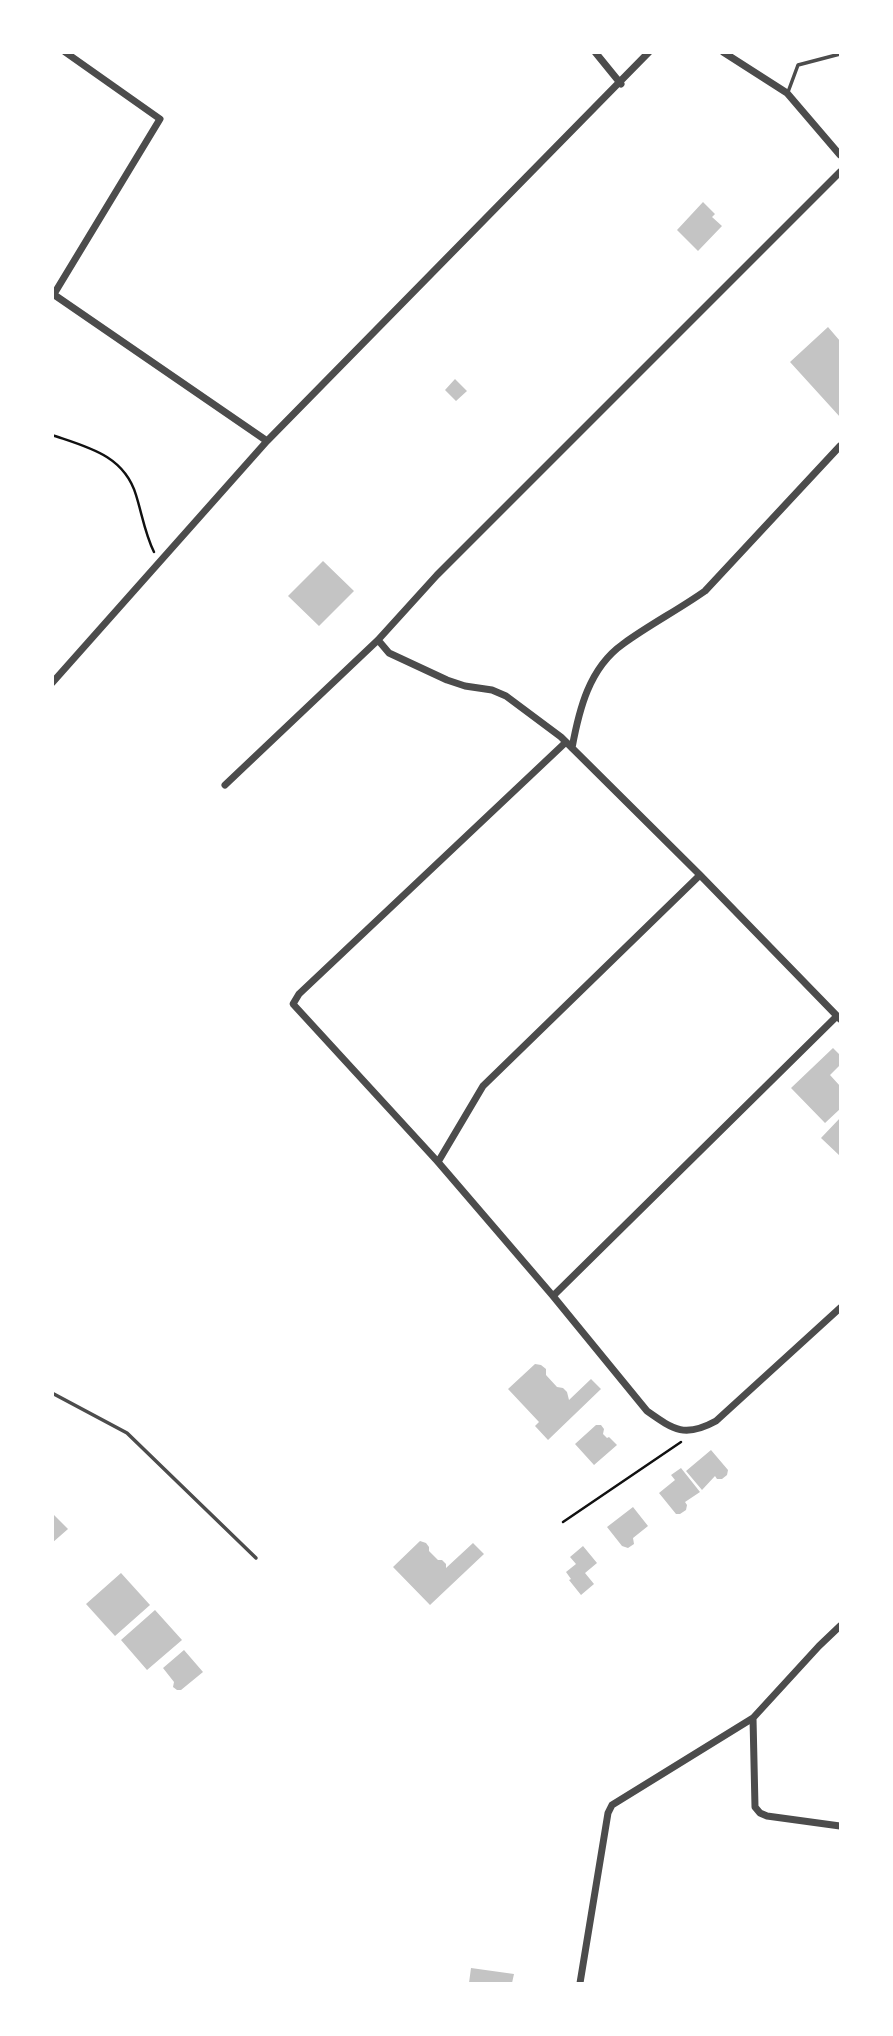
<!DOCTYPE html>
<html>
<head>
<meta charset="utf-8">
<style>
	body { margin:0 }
	#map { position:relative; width:893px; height:2036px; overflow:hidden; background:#fff; font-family:Lato,sans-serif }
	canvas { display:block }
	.frame { position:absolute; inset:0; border:54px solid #fff; pointer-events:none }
</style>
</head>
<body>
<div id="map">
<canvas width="893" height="2036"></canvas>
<div class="frame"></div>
</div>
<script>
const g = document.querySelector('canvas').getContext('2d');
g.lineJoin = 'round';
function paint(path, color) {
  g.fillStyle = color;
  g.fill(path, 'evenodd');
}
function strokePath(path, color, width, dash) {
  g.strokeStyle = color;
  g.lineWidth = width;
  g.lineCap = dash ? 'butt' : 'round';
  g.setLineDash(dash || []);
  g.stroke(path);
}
const building = new Path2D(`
	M703,202L715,214L712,217L722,226L698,251L677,230Z
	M828,327L840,341V417L790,362Z
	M455,379L467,391L456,401L445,390Z
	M323,561L354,591L319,626L288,596Z
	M833,1048L840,1055V1065L830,1075L840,1086V1109L825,1123L791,1088Z
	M840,1118V1156L821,1138Z
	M535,1364L541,1365L546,1369V1375L557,1387L563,1388L567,1392L569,1400L591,1379L601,1389L548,1440L535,1426L539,1422L508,1389Z
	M596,1425H601L604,1429L603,1434L607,1438L609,1437L617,1445L594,1465L575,1444Z
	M711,1450L728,1470L727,1475L722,1479H717L715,1476L702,1490L686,1471Z
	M681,1468L700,1492L685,1502L687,1505L686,1510L680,1514H676L659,1493L675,1480L671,1475Z
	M633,1507L648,1526L633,1538L634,1544L628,1548L622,1546L607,1527Z
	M52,1513L68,1529L52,1543Z
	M420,1541L426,1543L429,1547V1551L438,1560H442L446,1564V1568L473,1543L484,1554L430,1605L393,1567Z
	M583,1546L597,1563L585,1573L594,1584L581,1595L569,1580L571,1579L566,1572L576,1564L570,1557Z
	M121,1573L150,1605L115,1636L86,1604Z
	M155,1610L182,1640L147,1670L121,1640Z
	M184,1650L203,1672L181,1690H177L173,1687L174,1682L163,1668Z
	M471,1968L514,1974L512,1983H469Z`);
const path = new Path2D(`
	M52,435C87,447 124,455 136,495C142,514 145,534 154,552
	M563,1522L681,1442`);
const service = new Path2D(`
	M788,92L798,65L840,54
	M52,1393L127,1433L256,1558`);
const minor = new Path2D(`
	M595,52L621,84
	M723,52L787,93L840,155
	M53,294L267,441
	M54,294L160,119L65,52
	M378,640L389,653L447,680L465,686L492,690L506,696L561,737L700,875L840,1019
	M52,683L267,441L649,52
	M572,748C579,710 589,668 623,644C649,625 678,610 705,591L840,446
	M225,785L378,640L437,575L840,172
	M837,1016L553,1296L647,1411C674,1430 685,1438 716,1421L840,1308
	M438,1162L483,1086L700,875
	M553,1296L438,1162L293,1004L299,994L566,742
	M753,1718L755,1807L760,1813L767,1816L840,1826
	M580,1983L608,1813L612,1805L753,1718L819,1646L840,1626`);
paint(building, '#c4c4c4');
strokePath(path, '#111', 2.5);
strokePath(service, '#4c4c4c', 3.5);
strokePath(minor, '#4c4c4c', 7);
</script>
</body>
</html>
